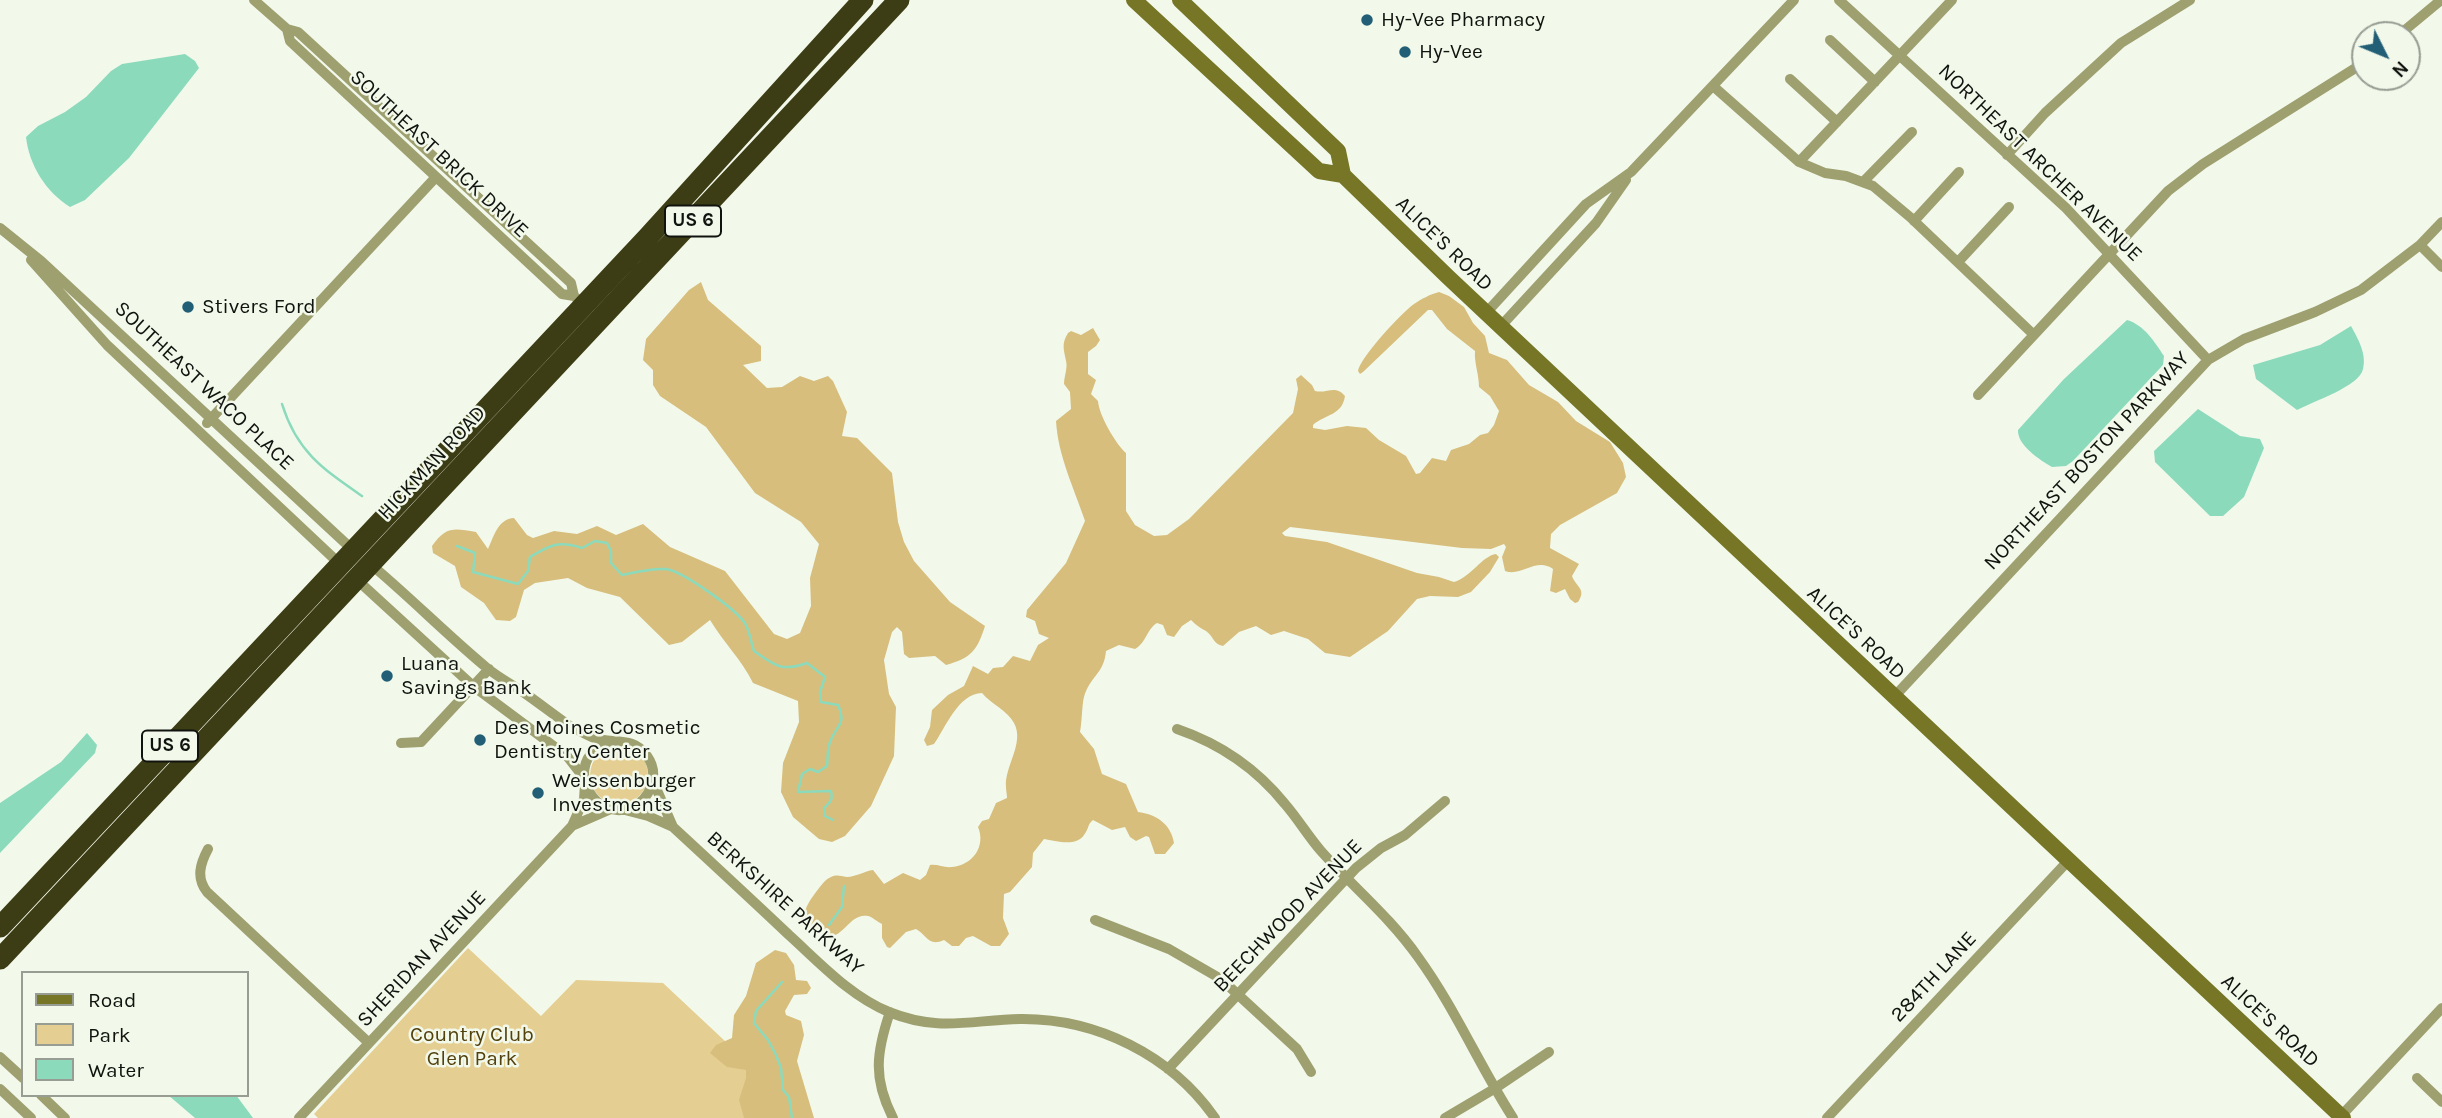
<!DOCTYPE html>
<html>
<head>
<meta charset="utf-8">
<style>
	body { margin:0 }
	#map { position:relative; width:2442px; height:1118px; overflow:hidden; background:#f2f9eb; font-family:Karla,sans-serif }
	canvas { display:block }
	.legend { position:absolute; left:21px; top:971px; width:228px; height:126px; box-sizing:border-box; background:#f2f9eb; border:2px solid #989d93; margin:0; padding:9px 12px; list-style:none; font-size:21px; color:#10130e }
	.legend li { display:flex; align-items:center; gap:14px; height:35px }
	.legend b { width:35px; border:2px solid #989d93 }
	.north { position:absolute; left:2351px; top:21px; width:70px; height:70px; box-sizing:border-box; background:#f2f9eb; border:2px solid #989d93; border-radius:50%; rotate:133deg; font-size:19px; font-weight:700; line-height:28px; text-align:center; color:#10130e }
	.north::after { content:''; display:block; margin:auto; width:24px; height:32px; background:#225f76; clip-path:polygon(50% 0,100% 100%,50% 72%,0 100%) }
</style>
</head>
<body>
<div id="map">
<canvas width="2442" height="1118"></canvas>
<ul class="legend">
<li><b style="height:9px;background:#767626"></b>Road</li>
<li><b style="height:19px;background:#e5ce91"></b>Park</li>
<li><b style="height:19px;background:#8cdabc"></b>Water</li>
</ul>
<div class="north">N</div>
</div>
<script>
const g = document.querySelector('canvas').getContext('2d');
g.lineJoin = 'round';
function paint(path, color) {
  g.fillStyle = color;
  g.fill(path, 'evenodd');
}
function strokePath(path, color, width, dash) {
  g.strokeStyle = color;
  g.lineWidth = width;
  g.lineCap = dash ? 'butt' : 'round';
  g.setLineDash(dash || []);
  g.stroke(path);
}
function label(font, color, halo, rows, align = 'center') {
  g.font = font + ' Karla,sans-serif';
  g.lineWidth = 5;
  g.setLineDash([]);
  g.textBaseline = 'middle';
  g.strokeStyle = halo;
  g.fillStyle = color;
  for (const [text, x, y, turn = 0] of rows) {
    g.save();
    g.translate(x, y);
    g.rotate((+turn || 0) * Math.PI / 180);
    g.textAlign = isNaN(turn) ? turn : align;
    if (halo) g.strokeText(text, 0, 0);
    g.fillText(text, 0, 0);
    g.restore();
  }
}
const green = new Path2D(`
	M590 775a29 29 0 1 1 58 0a29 29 0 1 1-58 0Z
	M468,948L541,1016L576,980L663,983L773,1086L775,1118H318L314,1114Z`);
const forest = new Path2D(`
	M701,282L708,300L761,346V361L743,365L767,388L782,387L800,376L814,381L828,376L833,381L847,412L842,436L857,438L892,473L898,522L904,542L914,561L950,602L985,626C977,651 971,658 946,665L935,656L909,658L904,654L902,632L897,627L892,632L884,660L889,694L896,707L894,756L871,806L845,836L832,842L819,839L793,817L781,792L783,763L799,722L798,701L753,683C741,659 724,643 710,620L682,642L669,645L620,597L587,588L568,578L535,583L524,590L516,617L510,621L496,620L484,603L461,587L455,566L433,553L432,546C446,526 454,528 476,532L488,549C494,536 498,519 514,518L527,535L533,538L554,531L577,534L597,526L616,535L643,524L670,547L725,571L774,634L787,639L800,633L811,606L810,578L819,544L801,522L755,493L706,427L660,396L653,385V370L643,360L646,339L689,290Z
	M1439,292L1449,296L1464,307L1473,323L1485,336L1489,353L1507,360L1529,385L1558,402L1576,421L1610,442L1623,463L1626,477L1617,493L1560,525L1551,534L1550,548L1579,564L1572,576C1576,587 1587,589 1578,602L1575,603L1570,599L1565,589L1556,593L1550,591L1553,569C1536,557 1522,577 1505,571L1502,557L1506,547L1504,544L1491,549L1462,548L1290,527L1282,533L1285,536L1327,542L1417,573L1439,577L1454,582C1471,577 1482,556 1496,554L1499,557L1490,572L1471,592L1458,597L1430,596L1417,599L1388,631L1350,657L1325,653L1308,639L1284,631L1271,635L1256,626L1239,632L1223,646C1213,644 1214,637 1206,631C1200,628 1196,625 1191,620L1182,626L1174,637L1167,635L1163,625L1157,623C1146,630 1147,642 1135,649L1119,645L1106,651C1104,674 1090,676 1084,697C1082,704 1082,722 1080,732L1094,749L1102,774L1126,784L1138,812C1156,814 1171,824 1174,843L1165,854H1155L1149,837L1146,836L1136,841L1130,837L1125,827L1112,830L1093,820C1087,825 1089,829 1084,835C1076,847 1056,841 1044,839L1033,853L1032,867L1010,892L1004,894L1003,918L1009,934L1000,946H991L973,936L966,938L959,946H952L944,940C928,947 927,935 916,929L906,932L890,948L887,947L882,938V924C877,922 873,917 868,916C848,912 843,944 821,935C797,923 803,909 816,892C821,886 824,880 831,877C837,874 840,876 847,877C855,877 865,871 873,870L884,884L903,873L920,880L926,875L930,865C938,864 944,868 952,867C973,865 986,846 978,827L982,821L989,819L996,803L1007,798C1007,794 1006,791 1006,787C1004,767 1025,743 1014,723C1007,710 991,704 982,693C958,694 946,727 934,744L927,746L924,740L930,727L932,710L948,695L964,686L973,666L988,674L993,668L1003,667L1013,656L1030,661L1038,645L1049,638L1039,634L1035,621L1026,617L1027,610L1066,563L1085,521C1074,488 1058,456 1056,421L1071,409L1070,392L1064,384C1064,377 1068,367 1066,361C1064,350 1061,344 1068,333L1071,331L1081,335L1093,328L1100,340L1096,346L1088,352V374L1096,380L1091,394L1098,401C1099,415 1115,443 1126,453V511L1135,525L1154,536L1167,535L1189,519L1293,413L1298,389L1296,379L1301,375L1312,385L1315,391C1327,394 1335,384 1345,396C1342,416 1325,414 1313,425V428L1325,430L1347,426L1366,428L1379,440L1406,456L1416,474L1420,473L1432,458L1446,461L1451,450L1469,444L1480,435L1488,433L1494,425L1499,411L1490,396L1479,387C1479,374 1474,363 1475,351L1447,329L1432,310H1428L1363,372L1360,374L1358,371C1360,358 1401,313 1414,304C1421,299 1431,294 1439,292Z
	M775,950L786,953L794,965L796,980L807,981L811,988L807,994L794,995L785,1011L786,1015L801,1021L804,1035L797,1061L814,1118H744L739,1100L746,1078V1070L727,1067L710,1053L716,1045L732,1038L734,1015L746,996L756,963Z`);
const water = new Path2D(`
	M185,54L195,61L199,68L129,158L85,200L70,207C46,192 29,165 26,137L38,126L65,112L86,97L111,71L122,64Z
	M2127,320C2144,325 2154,341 2164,356L2163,365L2073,461L2066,466L2052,467C2040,460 2017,445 2018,430L2064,379Z
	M2351,326C2358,339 2367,354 2363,369C2360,386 2312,402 2297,410L2256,379L2253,365L2320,345Z
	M2198,409L2240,436L2260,439L2264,448L2244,497L2223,516H2210L2155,462L2154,451Z
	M87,733L97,745L95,753L0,853V803L61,762Z
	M168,1095H236L253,1118H195Z`);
const stream = new Path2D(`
	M282,404C297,452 323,469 362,496
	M457,546L475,553L473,572L518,584L528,571L530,557C550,545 559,540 582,548L595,541L607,543L611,551V563L622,575C636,572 651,568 666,569C682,571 738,610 746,625C750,633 751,643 754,651C775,666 782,672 807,663L825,677L820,692L821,702L838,705C847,725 836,725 830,742C827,749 828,758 827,766L818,772L810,769L802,774L798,792L831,791C833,801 830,802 824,808L825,816L833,820
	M829,925L842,907L844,886
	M782,982L756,1011L754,1023L768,1040L776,1055L781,1068L783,1090L789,1097L792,1118`);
const street = new Path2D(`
	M254,0L287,29L298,32L571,283L574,296L584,305
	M1839,0L2066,208L2208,360
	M287,29L290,41L562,294L574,296
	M2399,35L2441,0
	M1830,40L1875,82
	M1790,79L1837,122
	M1713,86L1799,162L1825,173L1846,176L1873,186L1910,217L2034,335
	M2007,155L2045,113L2121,43L2190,0
	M1799,162L1952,0
	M1863,182L1912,132
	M1914,221L1959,172
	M0,228L41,261L355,552
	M2420,245L2442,267
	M31,260L107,345L343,567
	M1958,262L2009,207
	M1486,313L1586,204L1631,172L1794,0
	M1500,327L1596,223L1626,180
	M1978,395L2168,191L2203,164L2365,62
	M207,423L436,177
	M368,562C409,596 446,634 487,668C498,677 511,684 523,692C539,703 554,715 570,726C578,730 586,735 594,738C613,744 634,736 647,756C660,774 651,800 630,808C596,821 567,772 596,749C600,746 606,744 610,741
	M355,578L473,686L567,756L584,778
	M1893,698L2208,360L2244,339L2315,312L2361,290L2420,245L2442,222
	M1177,729C1221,744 1256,768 1285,804C1298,819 1308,836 1321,851C1353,887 1390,917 1418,957C1455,1008 1479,1065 1513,1118
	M401,743L421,742L489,669
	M653,781L673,827
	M625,810L648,816L673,827C712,863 751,899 789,935C820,963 850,996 889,1012C938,1032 971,1020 1020,1019C1096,1018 1171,1055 1215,1118
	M572,826L611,809
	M208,849C200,864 196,878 207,892L369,1043
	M1095,920L1169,949L1221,979L1297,1049L1311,1072
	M890,1012C876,1053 873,1079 893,1118
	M0,1057L23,1078
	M1168,1069L1356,868L1381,848L1405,835L1445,801
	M2417,1078L2442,1102
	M0,1089L31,1118
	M41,1095L65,1118
	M2341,1116L2442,1008
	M299,1118L572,826L584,799L585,784
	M1445,1118L1494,1089L1549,1052
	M1827,1118L2068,861`);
const secondary = new Path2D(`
	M1134,0L1319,171L1343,175
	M1180,0L1338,151L1343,175L1448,277L2343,1118`);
const highway = new Path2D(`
	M0,927L648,237L863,0
	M0,959L899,0`);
const markers = [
	[1367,20,7,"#225f76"],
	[1405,52,7,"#225f76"],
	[188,307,7,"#225f76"],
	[387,676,7,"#225f76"],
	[480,740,7,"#225f76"],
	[538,793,7,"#225f76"]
];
const shields = [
	[693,221,56],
	[170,746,56]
];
const shieldNames = [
	["US 6",693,221],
	["US 6",170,746]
];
const poiNames = [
	["Hy-Vee Pharmacy",1381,20],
	["Hy-Vee",1419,52],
	["Stivers Ford",202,307],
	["Luana",401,664],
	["Savings Bank",401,688],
	["Des Moines Cosmetic",494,728],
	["Dentistry Center",494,752],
	["Weissenburger",552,781],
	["Investments",552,805]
];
const streetNames = [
	["SOUTHEAST BRICK DRIVE",439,154,43],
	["NORTHEAST ARCHER AVENUE",2040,163,44],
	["ALICE'S ROAD",1444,244,44],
	["SOUTHEAST WACO PLACE",204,386,43],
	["NORTHEAST BOSTON PARKWAY",2087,461,-47],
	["HICKMAN ROAD",432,463,-47],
	["ALICE'S ROAD",1856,633,43],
	["BERKSHIRE PARKWAY",785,903,42],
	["BEECHWOOD AVENUE",1288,916,-46],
	["SHERIDAN AVENUE",422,959,-47],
	["284TH LANE",1934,977,-47],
	["ALICE'S ROAD",2270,1021,43]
];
const parkNames = [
	["Country Club",472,1035],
	["Glen Park",472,1059]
];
paint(green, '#e5ce91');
paint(forest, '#d7be7d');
paint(water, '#8cdabc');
strokePath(stream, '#8cdabc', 2.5);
strokePath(street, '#9fa070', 10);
strokePath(secondary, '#767626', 16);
strokePath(highway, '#3d3d15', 21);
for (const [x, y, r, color] of markers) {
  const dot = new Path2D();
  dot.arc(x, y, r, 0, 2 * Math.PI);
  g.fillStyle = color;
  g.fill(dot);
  strokePath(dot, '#f2f9eb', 2.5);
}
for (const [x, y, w] of shields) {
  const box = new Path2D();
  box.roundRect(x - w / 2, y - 15.5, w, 31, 5);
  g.fillStyle = '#f2f9eb';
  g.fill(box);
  strokePath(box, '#10130e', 2);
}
label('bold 19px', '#10130e', null, shieldNames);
label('21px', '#10130e', '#f2f9eb', poiNames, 'left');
label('21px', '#10130e', '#f2f9eb', streetNames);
label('21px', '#53410d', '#f2f9eb', parkNames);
</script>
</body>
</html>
